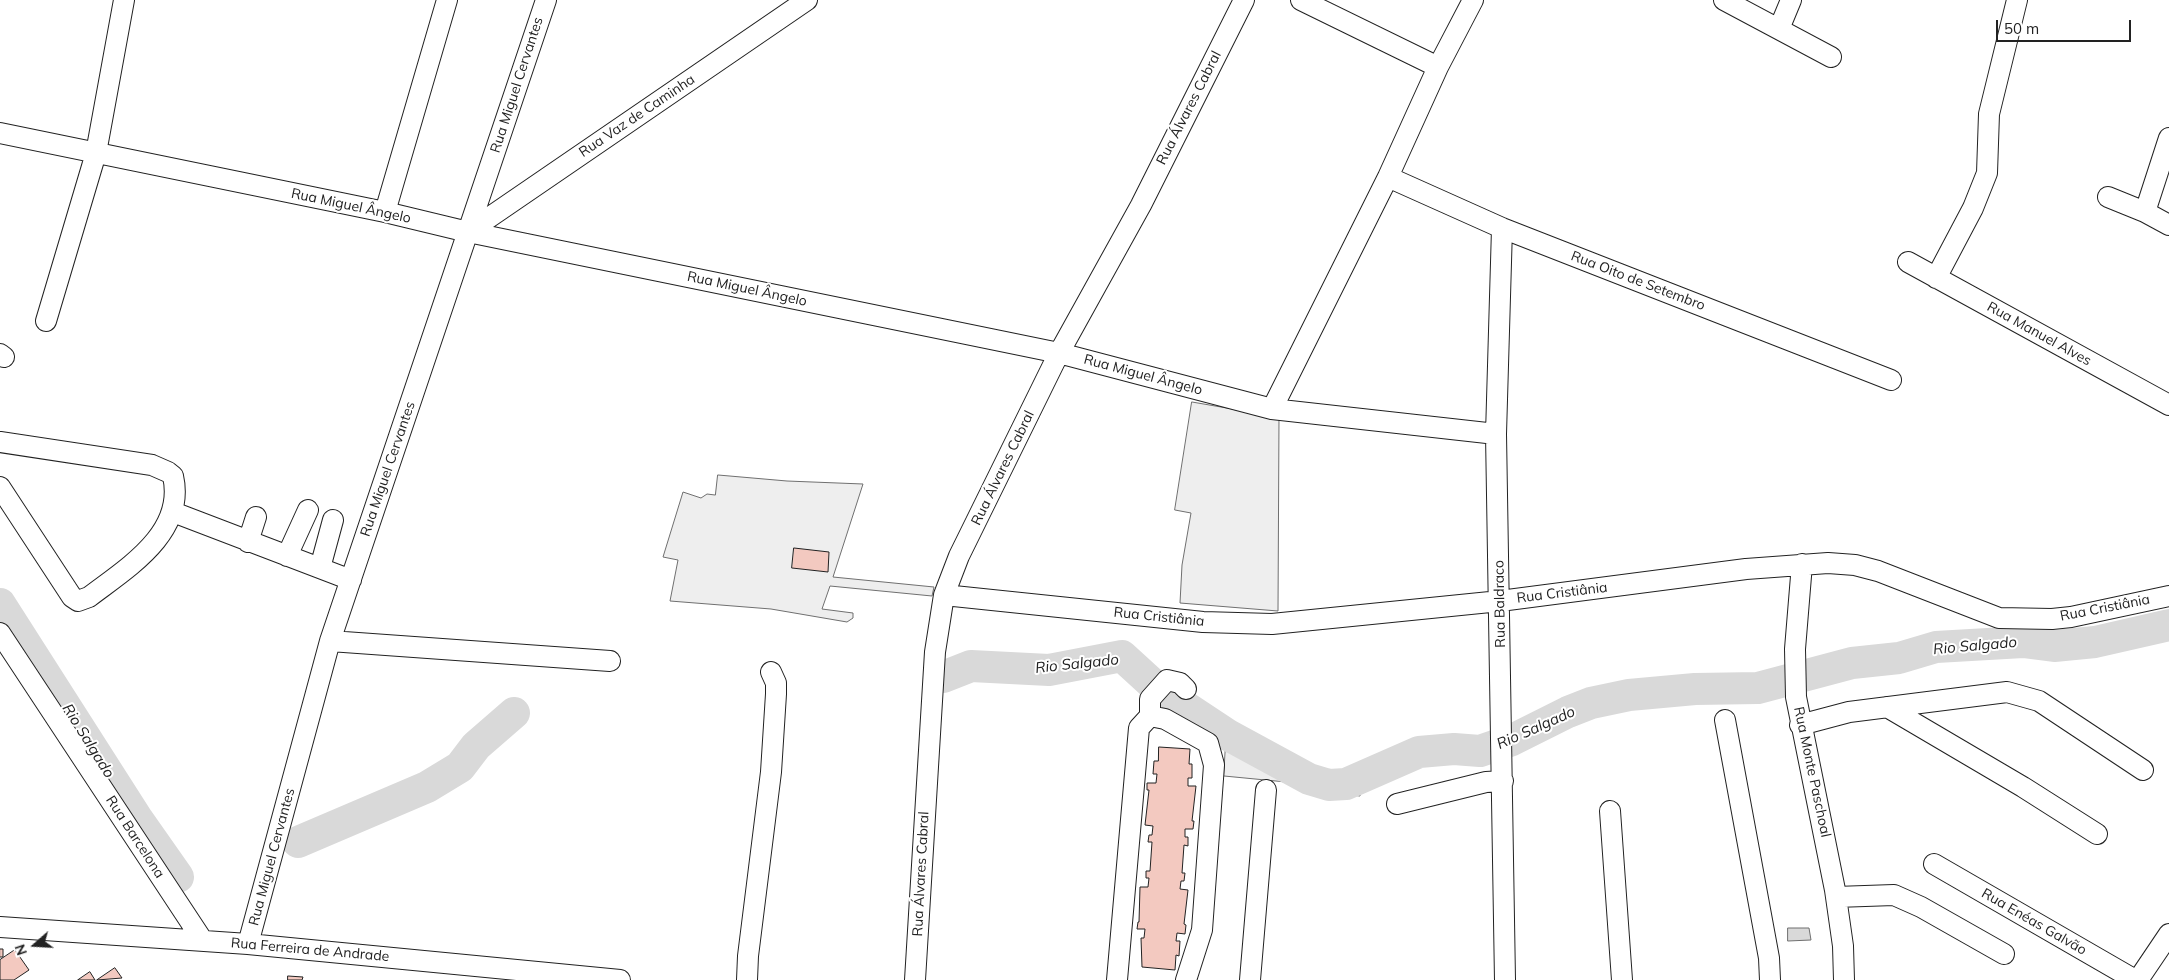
<!DOCTYPE html>
<html>
<head>
<meta charset="utf-8">
<style>
	body { margin:0 }
	#map { position:relative; width:2169px; height:980px; overflow:hidden; background:#fff; font-family:Mulish,sans-serif }
	canvas { display:block }
	.north { position:absolute; left:10px; top:920px; width:50px; height:50px; -webkit-text-stroke:4px #fff; paint-order:stroke; rotate:251deg; font-size:14px; font-weight:700; line-height:20px; text-align:center; color:#222 }
	.north::after { content:''; display:block; margin:auto; width:18px; height:22px; background:#222; clip-path:polygon(50% 0,100% 100%,50% 72%,0 100%) }
	.scale { position:absolute; left:1996px; top:20px; width:135px; height:22px; box-sizing:border-box; border:2px solid #222; border-top:0; padding-left:6px; font-size:15px; line-height:18px; white-space:nowrap; color:#222; -webkit-text-stroke:4px #fff; paint-order:stroke }
</style>
</head>
<body>
<div id="map">
<canvas width="2169" height="980"></canvas>
<div class="north">N</div>
<div class="scale">50 m</div>
</div>
<script>
const g = document.querySelector('canvas').getContext('2d');
g.lineJoin = 'round';
function paint(path, color) {
  g.fillStyle = color;
  g.fill(path, 'evenodd');
}
function strokePath(path, color, width, dash) {
  g.strokeStyle = color;
  g.lineWidth = width;
  g.lineCap = dash ? 'butt' : 'round';
  g.setLineDash(dash || []);
  g.stroke(path);
}
function label(font, color, halo, rows, align = 'center') {
  g.font = font + ' Mulish,sans-serif';
  g.lineWidth = 4;
  g.setLineDash([]);
  g.textBaseline = 'middle';
  g.strokeStyle = halo;
  g.fillStyle = color;
  for (const [text, x, y, turn = 0] of rows) {
    g.save();
    g.translate(x, y);
    g.rotate((+turn || 0) * Math.PI / 180);
    g.textAlign = isNaN(turn) ? turn : align;
    if (halo) g.strokeText(text, 0, 0);
    g.fillText(text, 0, 0);
    g.restore();
  }
}
const green = new Path2D(`
	M1192,402L1279,417L1278,611L1180,603L1182,565L1191,513L1175,510Z
	M718,475L787,481L863,484L833,577L934,587L932,596L830,586L822,609L853,613V618L847,622L771,609L670,601L678,560L663,557L683,492L701,498L707,494L715,495Z
	M1227,726L1244,737L1282,749V755C1298,763 1327,783 1344,780C1349,779 1354,776 1358,773V767L1392,756L1411,745L1412,748L1423,745L1463,746L1464,743L1486,742V753C1467,755 1451,753 1435,757L1433,753L1414,757V761L1360,784V796L1307,789V784L1224,776Z`);
const water = new Path2D(`
	M1788,928H1809L1811,940L1788,941Z`);
const river = new Path2D(`
	M0,604L138,820L178,877
	M943,677L971,666L1049,670L1122,656L1157,688L1228,735L1309,779L1329,785L1346,784L1419,752L1454,749L1480,751L1512,740L1568,712L1591,703L1629,695L1695,689L1758,688L1852,663L1899,658L1936,647L2023,642L2054,646L2095,642L2169,625
	M298,842L427,787L460,767L476,746L514,713`);
const building = new Path2D(`
	M794,548L829,552L828,572L792,568Z
	M1159,747L1190,749L1189,764H1192V778H1188V786H1196L1192,821H1194L1193,829H1185V837H1188V846L1184,845L1182,873H1185L1184,881H1181L1180,889L1188,890L1184,924L1186,925L1185,934L1177,933L1176,941H1180L1179,956L1176,955L1175,970L1142,967L1141,938H1144L1145,929H1137L1138,922H1139L1140,887H1148L1149,878H1146V871H1150L1152,842H1148L1149,835H1152L1153,826L1145,825L1149,790H1147V783H1156L1157,774H1153L1154,761H1158Z
	M0,949H3V957H0Z
	M15,950L29,970L14,980H0V960Z
	M115,968L122,978L97,980Z
	M90,972L95,980H78Z
	M288,976L303,977L302,980H288Z`);
const minor = new Path2D(`
	M1301,0L1438,67
	M1724,0L1831,57
	M1779,29L1791,0
	M0,133L385,212L468,232L1059,353L1272,409L1496,434
	M1388,177L1502,228L1891,380
	M2108,197L2145,212L2169,225
	M385,212L447,0
	M2145,212L2169,138
	M1502,228L1496,434L1505,980
	M468,232L807,0
	M1908,262L2169,405
	M1936,278L1973,208L1987,173L1989,114L2017,0
	M46,321L96,153L124,0
	M0,354L4,357
	M1272,409L1388,177L1438,67L1473,0
	M0,442L152,465L168,472L173,476C186,533 127,568 89,597L78,601L72,597L0,487
	M173,512L351,580
	M248,542L256,517
	M287,556L308,510
	M1802,564L1795,649L1796,697L1835,890L1843,946L1844,980
	M320,568L333,520
	M944,595L1203,622L1272,624L1500,601L1746,569L1828,563L1855,565L1878,571L1999,618L2052,619L2071,617L2169,596
	M0,633L203,941
	M330,641L610,661
	M1887,707L2023,787L2097,834
	M1150,716V699L1167,680L1180,683L1186,689
	M1725,720L1769,958L1770,980
	M1800,725L1849,712L2007,692L2039,701L2143,770
	M1397,804L1486,782L1503,781
	M1610,811L1622,980
	M1934,864L2135,980
	M1836,897L1894,895L1921,907L2004,954
	M0,927L248,944L620,980
	M248,944L330,641L546,0
	M747,980L748,956L771,772L776,694V683L771,672
	M915,980L935,652L944,595L959,556L1059,353L1141,205L1244,0
	M1117,980L1139,728L1150,716L1165,719L1208,743L1214,765L1202,930L1186,980
	M1250,980L1266,790
	M2138,980L2169,934`);
const streetNames = [
	["Rua Miguel Cervantes",517,85,-72],
	["Rua Álvares Cabral",1189,108,-63],
	["Rua Vaz de Caminha",637,116,-34],
	["Rua Miguel Ângelo",351,206,12],
	["Rua Oito de Setembro",1638,281,21],
	["Rua Miguel Ângelo",747,289,12],
	["Rua Manuel Alves",2039,334,29],
	["Rua Miguel Ângelo",1143,375,15],
	["Rua Álvares Cabral",1003,468,-64],
	["Rua Miguel Cervantes",388,469,-71],
	["Rua Cristiânia",1562,593,-7],
	["Rua Baldraco",1500,604,-91],
	["Rua Cristiânia",2105,608,-11],
	["Rua Cristiânia",1159,617,6],
	["Rua Monte Paschoal",1812,772,78],
	["Rua Barcelona",135,837,57],
	["Rua Miguel Cervantes",272,857,-75],
	["Rua Álvares Cabral",921,874,-87],
	["Rua Enéas Galvão",2034,922,30],
	["Rua Ferreira de Andrade",310,950,5]
];
const waterNames = [
	["Rio Salgado",1975,646,-5],
	["Rio Salgado",1077,664,-6],
	["Rio Salgado",1536,728,-24],
	["Rio Salgado",88,741,58]
];
paint(green, '#eee');
strokePath(green, '#6f6f6f', 1);
paint(water, '#d9d9d9');
strokePath(water, '#6f6f6f', 1);
strokePath(river, '#d9d9d9', 32);
paint(building, '#f3c9c0');
strokePath(building, '#222', 1);
strokePath(minor, '#222', 22);
strokePath(minor, '#fff', 20);
label('14px', '#222', '#fff', streetNames);
label('italic 15px', '#222', '#fff', waterNames);
</script>
</body>
</html>
